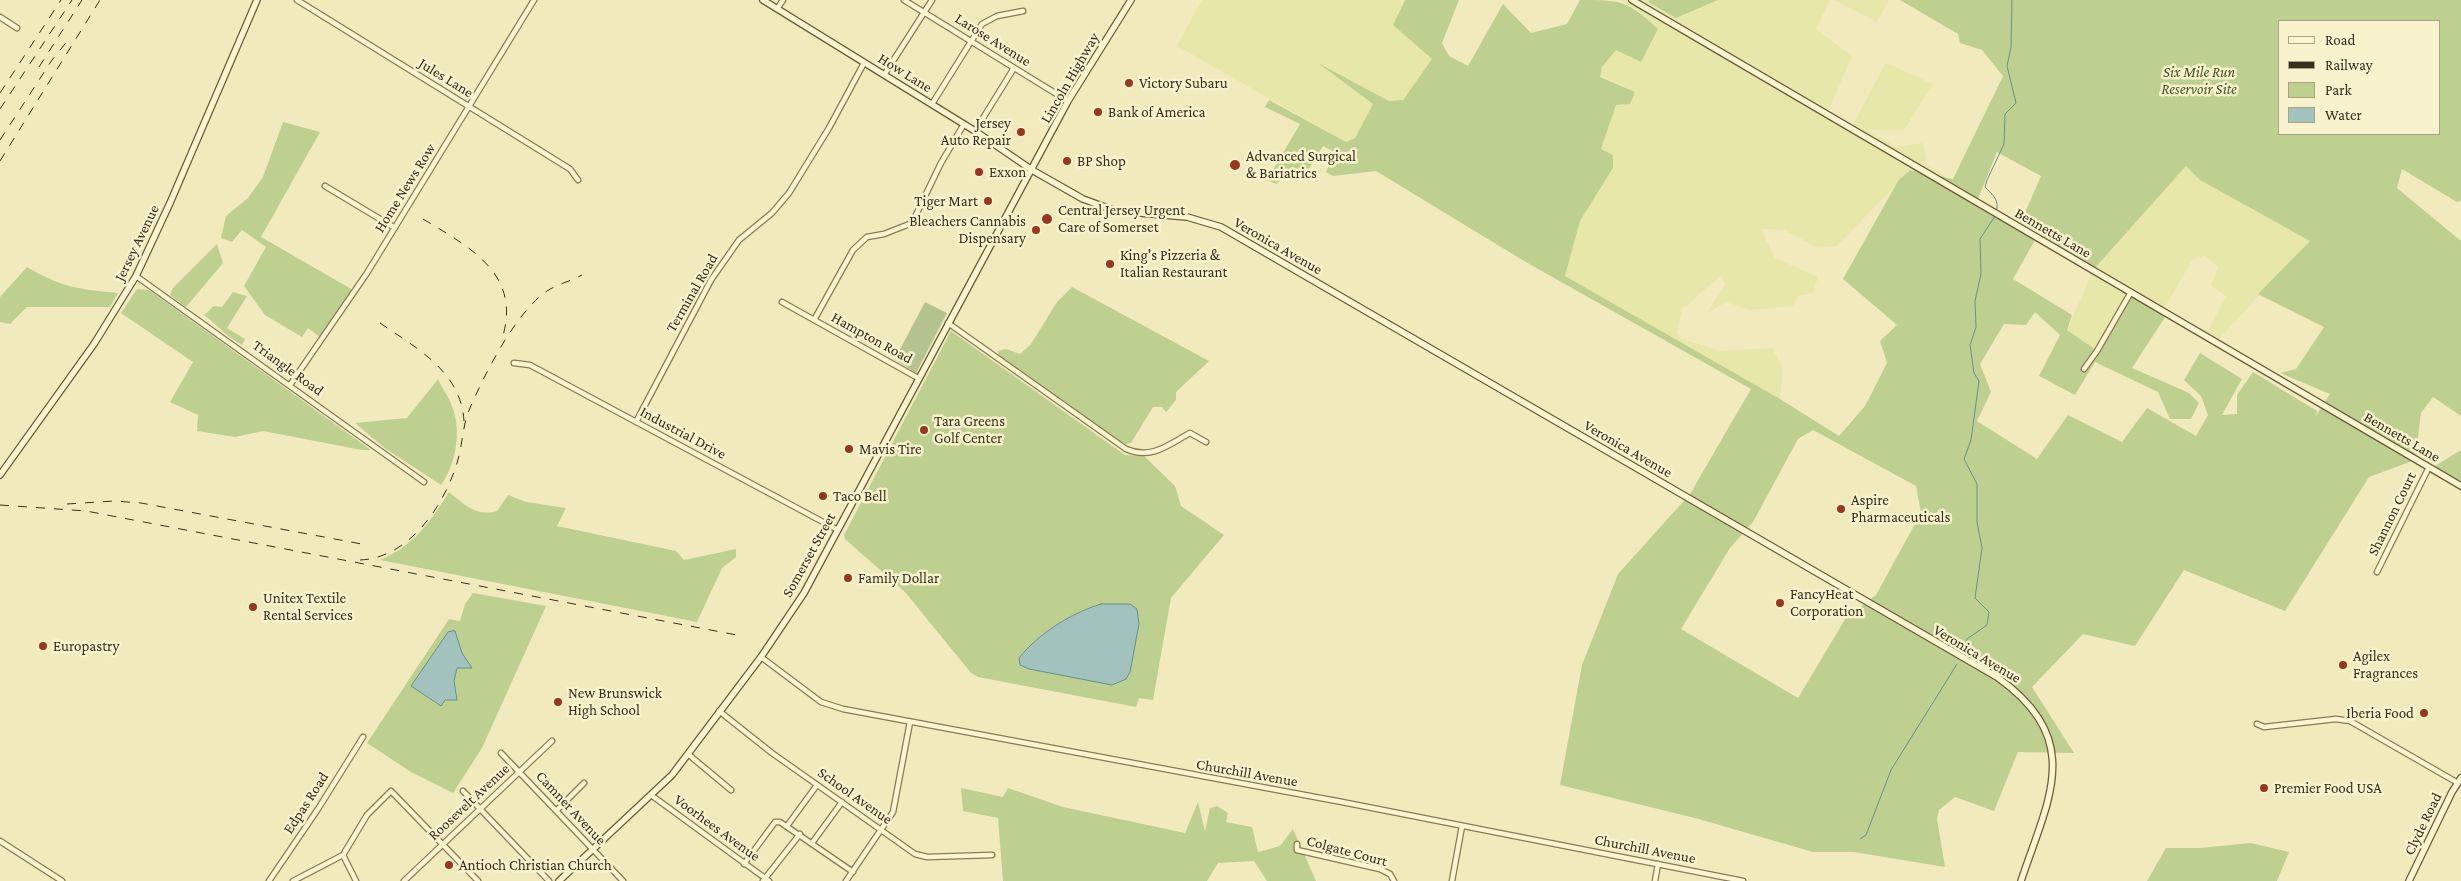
<!DOCTYPE html>
<html>
<head>
<meta charset="utf-8">
<style>
	body { margin:0 }
	#map { position:relative; width:2461px; height:881px; overflow:hidden; background:#f1eabd; font-family:"Crimson Pro",serif }
	canvas { display:block }
	.legend { position:absolute; left:2278px; top:20px; width:162px; height:115px; box-sizing:border-box; background:#f8f2cd; border:1px solid #aba486; margin:0; padding:6px 9px; list-style:none; font-size:15px; color:#382e1b }
	.legend li { display:flex; align-items:center; gap:10px; height:25px }
	.legend b { width:25px; border:1px solid #aba486 }
</style>
</head>
<body>
<div id="map">
<canvas width="2461" height="881"></canvas>
<ul class="legend">
<li><b style="height:6px;background:#fbf5d0"></b>Road</li>
<li><b style="height:6px;background:#382e1b"></b>Railway</li>
<li><b style="height:14px;background:#bed090"></b>Park</li>
<li><b style="height:14px;background:#a1c2bd"></b>Water</li>
</ul>
</div>
<script>
const g = document.querySelector('canvas').getContext('2d');
g.lineJoin = 'round';
function paint(path, color) {
  g.fillStyle = color;
  g.fill(path, 'evenodd');
}
function strokePath(path, color, width, dash) {
  g.strokeStyle = color;
  g.lineWidth = width;
  g.lineCap = dash ? 'butt' : 'round';
  g.setLineDash(dash || []);
  g.stroke(path);
}
function label(font, color, halo, rows, align = 'center') {
  g.font = font + ' "Crimson Pro",serif';
  g.lineWidth = 5;
  g.setLineDash([]);
  g.textBaseline = 'middle';
  g.strokeStyle = halo;
  g.fillStyle = color;
  for (const [text, x, y, turn = 0] of rows) {
    g.save();
    g.translate(x, y);
    g.rotate((+turn || 0) * Math.PI / 180);
    g.textAlign = isNaN(turn) ? turn : align;
    if (halo) g.strokeText(text, 0, 0);
    g.fillText(text, 0, 0);
    g.restore();
  }
}
const farmland = new Path2D(`
	M1202,0H1400L1402,6L1393,25L1432,59L1403,100L1389,101L1322,66L1373,104L1355,138L1346,142L1177,46Z
	M1621,0H1650L1648,2L1676,18L1718,0H1830L1816,29L1852,56L1826,116L1850,130L1886,63L1933,84L1904,130H1868L1896,147L1923,143L1927,165L1953,180L1910,170L1837,246L1818,248L1784,230L1761,229L1775,258L1818,277L1813,293L1798,296L1793,306L1750,310L1726,302L1707,313L1725,284L1722,275L1682,309L1677,334L1686,340L1720,351L1772,348L1783,369L1780,399L1565,276L1580,221L1613,168L1601,149L1616,105L1630,104L1635,92L1600,76L1602,67L1641,12Z
	M1834,0H1889L1877,22Z
	M2187,165L2200,180L2310,241L2215,343L2205,337L2226,296L2211,286L2218,267L2205,256L2193,259L2162,312L2096,351L2067,330L2093,271Z`);
const green = new Path2D(`
	M1405,0H1459L1442,43L1449,56L1468,66L1503,4L1531,33L1567,24L1580,0C1622,0 1627,0 1658,29L1641,62L1616,50L1602,67L1600,77L1635,92L1630,104L1616,105L1601,149L1613,155V168L1580,221L1565,276L1780,399L1839,436L1865,406L1887,363L1880,341L1897,325L1843,279L1898,181L1910,170L1953,179L2003,76L1982,50L1960,43L1958,34L1900,0H2461V201L2457,202L2402,169L2397,188L2461,241V416L2433,397L2421,413L2415,460L2369,477L2285,611L2184,570L2135,646L2083,634L2032,687L2074,753L2018,752L1994,811L1955,797L1939,810L1937,819L1945,867L1854,852H1813L1695,818L1560,785L1582,665L1618,574L1690,494L1751,389L1524,261L1376,171L1333,176L1326,172L1335,152L1323,146L1306,174L1294,168L1276,184L1267,180L1300,124L1265,107L1269,100L1346,142L1355,138L1373,104L1318,63L1389,101L1403,100L1432,59L1393,25ZM2280,21H2440V134H2280ZM1997,152L2041,176L2021,222L2095,268L2186,166L2200,180L2310,241L2258,294L2324,327L2296,369L2280,373L2330,394L2315,417L2317,411L2253,372L2237,395V414L2222,415L2242,379L2200,353L2184,380L2201,396L2208,415L2196,436L2147,408L2122,442L2068,415L2037,459L1977,421L1991,392L1980,364L2004,324L2026,325L2035,312L2060,335L2039,376L2075,395L2095,362L2158,392L2170,419H2191L2199,403L2189,393L2132,368L2167,314L2129,292L2096,350L2067,330L2072,315L2013,279L2035,240L1975,206ZM1813,430L1916,486L1921,513L1876,595L1860,607L1850,611L1798,698L1681,629L1730,548L1753,522L1798,439Z
	M1650,0H1718L1676,18L1648,2Z
	M283,122L320,132L261,237L353,290L321,338L308,328L302,337L265,315L244,286L266,247L242,230L232,242L221,238L226,216L248,198L263,177Z
	M217,244L223,263L186,307L170,295L173,288Z
	M27,267C63,288 78,289 118,293L110,307H27L10,324L0,322V297Z
	M1072,287L1209,361L1176,392V400L1166,412L1162,407H1153L1131,443L1121,445L999,359L998,351L1006,349L1020,354L1031,344L1057,302Z
	M137,289L149,290L371,450H362L263,431L235,437L197,431L198,415L170,402L193,362L121,313Z
	M233,292L247,296L227,328L245,339L242,345C227,337 217,325 204,315L214,306L222,307Z
	M951,331L1125,455L1144,456L1175,486L1181,506L1224,535L1171,598L1153,700L1139,698L1136,707L978,677L971,673L905,592L845,539L844,535Z
	M438,379C442,388 449,397 452,406C462,431 456,464 441,485L386,449L355,423L407,418Z
	M2461,450V482L2459,484L2435,466Z
	M449,492C465,505 476,517 497,511L508,495L526,502L566,508L557,526L676,551L684,560L736,549V557L722,568L697,622L380,560C415,545 429,523 449,492Z
	M473,593L546,606L482,748L453,793L411,772L367,743L449,619L460,621L465,604Z
	M961,788L1003,797L1008,788L1063,807L1185,833L1198,802L1205,831L1210,808L1217,806L1228,813L1226,822L1252,827L1258,852L1280,846L1293,829L1316,881H1267L1254,861L1218,863L1207,881H1003L998,818L963,811Z
	M2251,843L2289,852L2277,881H2147L2166,848H2200Z`);
const cemetery = new Path2D(`
	M925,302L947,313L916,373L895,359Z`);
const water = new Path2D(`
	M1101,604H1130L1137,609L1139,624L1130,672L1126,679L1112,685L1029,669L1020,665L1019,658C1038,634 1071,613 1101,604Z
	M455,631L462,653L472,668H457L454,681L457,700H445L441,706L411,686L448,632Z`);
const stream = new Path2D(`
	M1996,212C2000,200 1993,195 1985,187L1987,180L2004,144L2005,114L2016,103L2007,66L2011,47L2012,0
	M1964,649L1967,639L1987,625L1989,612L1975,598L1982,548L1977,522V484L1964,459L1971,440L1979,381L1974,373L1970,345L1976,327L1975,301L1981,274L1980,239L1995,216
	M1860,839L1866,835L1891,770L1957,664`);
const street = new Path2D(`
	M297,0L570,169L578,180
	M904,0L1068,101
	M777,9L783,0
	M0,17L17,28
	M884,75L932,0
	M932,104L982,24L997,16L1023,11
	M975,131L1014,68
	M325,186L395,228
	M136,276L424,482
	M782,302L918,378
	M814,320L853,250L867,237L884,234L912,223L941,163L964,124
	M948,323L1126,449C1151,460 1168,445 1190,433L1206,442
	M514,363L530,365L838,530
	M2084,369L2097,351L2131,292
	M290,385L367,273L534,0
	M636,422L711,280L739,240L772,213L789,193L829,128L864,63
	M2377,572L2429,467
	M761,657L821,702L843,709L1342,802L1743,881
	M719,711L772,753L915,854L927,857L992,855
	M2257,724L2264,727L2336,719L2350,721L2458,783
	M501,753L623,881
	M689,755L731,790
	M463,791L549,881
	M651,795L769,881
	M557,810L584,783
	M787,826L817,785
	M0,841L62,881
	M812,843L842,802
	M1297,844V850L1380,869L1390,874L1394,881
	M343,855L356,881
	M744,864L775,822H780L853,872
	M269,881L318,809L363,737
	M293,881L343,855L367,815L391,791L478,881
	M404,881L552,741
	M763,881L800,834
	M846,881L893,812L910,722
	M1452,881L1462,826
	M1655,881L1658,864`);
const secondary = new Path2D(`
	M763,0L975,131L1032,170L1083,199L1116,211L1187,217L1221,227L1997,677C2085,740 2049,797 2021,881
	M1632,0L2461,486
	M0,475L94,344L136,276L170,203L257,0
	M559,881L672,775L761,657L804,593L1068,101L1131,0
	M2409,881L2452,792L2461,778`);
const rail = new Path2D(`
	M39,67L82,0
	M0,93L61,0
	M0,109L72,0
	M0,140L52,60L69,39
	M0,161L100,0
	M423,219C471,248 524,275 501,342
	M380,323C416,348 461,371 464,421
	M67,504L114,501L141,503L367,545
	M0,505L86,511L742,636
	M360,560C409,558 444,506 457,463C463,445 462,425 470,408C485,373 516,312 547,291C558,284 571,281 582,275`);
const markers = [
	[1129,83,5,"#9d3420"],
	[1098,112,5,"#9d3420"],
	[1021,132,5,"#9d3420"],
	[1067,161,5,"#9d3420"],
	[1235,165,6,"#9d3420"],
	[979,172,5,"#9d3420"],
	[988,201,5,"#9d3420"],
	[1047,219,6,"#9d3420"],
	[1036,230,5,"#9d3420"],
	[1110,264,5,"#9d3420"],
	[924,430,5,"#9d3420"],
	[849,449,5,"#9d3420"],
	[823,496,5,"#9d3420"],
	[1841,509,5,"#9d3420"],
	[848,578,5,"#9d3420"],
	[1780,603,5,"#9d3420"],
	[253,607,5,"#9d3420"],
	[43,646,5,"#9d3420"],
	[2343,665,5,"#9d3420"],
	[558,702,5,"#9d3420"],
	[2424,713,5,"#9d3420"],
	[2264,788,5,"#9d3420"],
	[449,865,5,"#9d3420"]
];
const streetNames = [
	["Larose Avenue",993,40,32],
	["How Lane",905,73,32],
	["Jules Lane",446,78,32],
	["Lincoln Highway",1070,78,-60],
	["Home News Row",405,188,-58],
	["Bennetts Lane",2053,233,30],
	["Jersey Avenue",137,243,-64],
	["Veronica Avenue",1278,246,30],
	["Terminal Road",692,293,-60],
	["Hampton Road",872,338,29],
	["Triangle Road",288,368,36],
	["Industrial Drive",683,433,28],
	["Bennetts Lane",2402,437,30],
	["Veronica Avenue",1628,449,30],
	["Shannon Court",2392,514,-64],
	["Somerset Street",809,555,-61],
	["Veronica Avenue",1977,654,31],
	["Churchill Avenue",1247,773,10],
	["School Avenue",855,796,35],
	["Roosevelt Avenue",469,802,-43],
	["Edpas Road",306,803,-57],
	["Camner Avenue",571,808,47],
	["Clyde Road",2423,824,-64],
	["Voorhees Avenue",717,828,36],
	["Churchill Avenue",1645,849,11],
	["Colgate Court",1347,851,15]
];
const parkNames = [
	["Six Mile Run",2199,72],
	["Reservoir Site",2199,89]
];
const poiNames = [
	["Victory Subaru",1139,83],
	["Bank of America",1108,112],
	["Jersey",1011,123,"right"],
	["Auto Repair",1011,140,"right"],
	["Advanced Surgical",1246,156],
	["& Bariatrics",1246,173],
	["BP Shop",1077,161],
	["Exxon",989,172],
	["Tiger Mart",978,201,"right"],
	["Central Jersey Urgent",1058,210],
	["Care of Somerset",1058,227],
	["Bleachers Cannabis",1026,221,"right"],
	["Dispensary",1026,238,"right"],
	["King's Pizzeria &",1120,255],
	["Italian Restaurant",1120,272],
	["Tara Greens",934,421],
	["Golf Center",934,438],
	["Mavis Tire",859,449],
	["Taco Bell",833,496],
	["Aspire",1851,500],
	["Pharmaceuticals",1851,517],
	["Family Dollar",858,578],
	["FancyHeat",1790,594],
	["Corporation",1790,611],
	["Unitex Textile",263,598],
	["Rental Services",263,615],
	["Europastry",53,646],
	["Agilex",2353,656],
	["Fragrances",2353,673],
	["New Brunswick",568,693],
	["High School",568,710],
	["Iberia Food",2414,713,"right"],
	["Premier Food USA",2274,788],
	["Antioch Christian Church",459,865]
];
paint(farmland, '#e7e7aa');
paint(green, '#bed090');
paint(cemetery, '#b5c390');
paint(water, '#a1c2bd');
strokePath(water, '#68908d', 1);
strokePath(stream, '#68908d', 1);
strokePath(street, '#8a7a55', 7);
strokePath(secondary, '#6c5a38', 8);
strokePath(street, '#fbf5d0', 4.5);
strokePath(secondary, '#fbf5d0', 5.5);
strokePath(rail, '#382e1b', 1, [9, 9]);
for (const [x, y, r, color] of markers) {
  const dot = new Path2D();
  dot.arc(x, y, r, 0, 2 * Math.PI);
  g.fillStyle = color;
  g.fill(dot);
  strokePath(dot, '#f8f2cd', 2);
}
label('15px', '#382e1b', '#f8f2cd', streetNames);
label('italic 15px', '#405620', '#f8f2cd', parkNames);
label('15px', '#382e1b', '#f8f2cd', poiNames, 'left');
</script>
</body>
</html>
